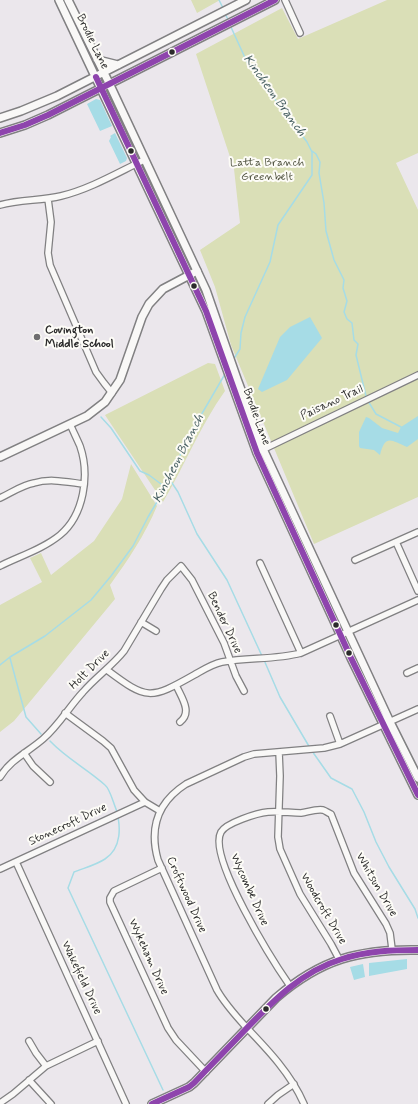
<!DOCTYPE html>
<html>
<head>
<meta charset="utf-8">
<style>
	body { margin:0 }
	canvas { display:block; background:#ebe7ec }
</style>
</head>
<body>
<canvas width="418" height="1104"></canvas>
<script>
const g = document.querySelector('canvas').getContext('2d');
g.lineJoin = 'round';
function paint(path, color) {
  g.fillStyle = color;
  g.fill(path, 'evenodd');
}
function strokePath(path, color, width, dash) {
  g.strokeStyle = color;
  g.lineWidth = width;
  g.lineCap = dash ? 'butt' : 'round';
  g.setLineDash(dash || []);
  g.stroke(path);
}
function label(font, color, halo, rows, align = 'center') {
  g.font = font + ' Mynerve,sans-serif';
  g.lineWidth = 4;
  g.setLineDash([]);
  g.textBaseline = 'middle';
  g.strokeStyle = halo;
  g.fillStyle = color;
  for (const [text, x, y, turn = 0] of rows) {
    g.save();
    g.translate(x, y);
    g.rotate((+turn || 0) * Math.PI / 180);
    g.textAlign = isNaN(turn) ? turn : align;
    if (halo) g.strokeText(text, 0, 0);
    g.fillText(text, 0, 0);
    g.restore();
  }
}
const green = new Path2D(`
	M191,0H220L197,13Z
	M387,0H418V153L396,163L418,210V497L314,544L231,345L215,287L200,250L240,223L234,169L196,54L282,8L298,39Z
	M208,363L215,364L225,391C200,426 185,465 163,502L105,415Z
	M131,464L157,506C145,535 128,560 110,585L115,599L14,721L0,732V605L42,582L30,558L41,553L51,575L94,541L122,499Z`);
const water = new Path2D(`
	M96,99L100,100L112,126L100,131L87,104Z
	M115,133L127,158L126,161L120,164L109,141L111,137L110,136Z
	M310,317L322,338L287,380L262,392L258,389L280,337L290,327Z
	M418,416V439L407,447C391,440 385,434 380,455L374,450L360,448L359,446V432L366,417L369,418L382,428L398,433L401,427Z
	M407,959V969L369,976V963Z
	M363,964L365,977L354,980L350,967Z`);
const stream = new Path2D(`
	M219,0L223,8
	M225,14L229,21
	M230,25L247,62L307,142L312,152V175L278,225L270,262L245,317L241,333L240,349L233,360
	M312,151L316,154L320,162L319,173L324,203L326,231L334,260L344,280L343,288L347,301L344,312L347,319L352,323L354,340L358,344L356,355L366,396
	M368,401L376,414L401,427
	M101,417L111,428L140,471L149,475L165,487
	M170,480L178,492L197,534L227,580L262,656
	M10,658L26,717L41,734
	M264,660L280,697L310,748
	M0,665L10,657L45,636L91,600L111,576L133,546L148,517L170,480L186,441L225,374
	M50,741C66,758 87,769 105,785C110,789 113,802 116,809C121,826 122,848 105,859C96,865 84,868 74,872L68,888L163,1090
	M312,751L331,778L352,789L364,812L376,842L389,867L415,909L418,918`);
const minor = new Path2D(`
	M285,0L300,33
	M48,199L51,222L48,253L50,265L96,372L104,383L112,393
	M0,205C20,199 41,201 61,196C90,189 117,173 144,160
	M260,451L418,375
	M0,498C11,493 22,485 34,483C50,478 67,482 83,484
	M396,542L418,591
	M355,560L418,532
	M260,563L301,653
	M0,566C20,556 43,549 60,535C84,515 90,475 80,446C77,439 73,431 70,424
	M141,622L156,631
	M107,670C147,700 150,700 194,675C203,670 212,664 222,662C248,657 275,660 301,653L418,600
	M407,673L418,668
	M176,685C181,697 193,712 180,722
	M65,713L103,741L111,748L134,790L145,802L160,811
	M330,716L340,744
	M279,752L280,776L278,837L280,849L300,894L331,944L339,959
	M24,753L33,766L50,782
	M0,777C10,760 28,752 43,739C59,725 69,707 83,692C96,677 112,666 124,651L161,589L167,580L181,566L192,580L224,643L236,676L244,691
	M16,862L126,1104
	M162,868L114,891L110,898V902L168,1028L176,1040L206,1072
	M0,869L145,802
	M290,986C274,963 207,857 221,832C226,823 257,813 268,812C279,811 290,813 301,813C308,812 315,809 323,810C326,811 328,813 331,814L354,873L386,924L390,933L392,949
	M29,1041L36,1053L46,1066
	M29,1080L51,1104
	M0,1103L13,1094L46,1066L98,1041
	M268,1104L278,1095L294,1084
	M304,1104C291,1074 268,1050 246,1027C235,1015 225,1004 217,990L158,860C149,828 158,802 186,784L244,757L254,754L324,748L340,744L418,709`);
const tertiary = new Path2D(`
	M0,457L87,416L105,402L120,380L142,317L149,304L163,289L197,271
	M152,1104L189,1087L194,1083L276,998C321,959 359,949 418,950`);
const secondary = new Path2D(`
	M59,0L206,311L257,453L351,658L418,795
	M68,0L109,83L206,290L237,379L263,449L390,722L418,778
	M97,59L102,61L118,65
	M0,118L21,111L57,96L246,0
	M0,133L25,125L48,115L275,0`);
const bus1 = new Path2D(`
	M96,77L206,311L257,453L351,658L418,795
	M0,133L25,125L48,115L275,0
	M152,1104L189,1087L194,1083C211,1065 228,1048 245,1030C273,1001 302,971 342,959C367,951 392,950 418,950`);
const markers = [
	[172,52,3.5,"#2b2b2b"],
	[131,151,3.5,"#2b2b2b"],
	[194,286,3.5,"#2b2b2b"],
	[37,337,4,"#6e6d6f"],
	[336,625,3.5,"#2b2b2b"],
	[349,653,3.5,"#2b2b2b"],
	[266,1009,3.5,"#2b2b2b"]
];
const streetNames = [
	["Brodie Lane",92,42,64],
	["Paisano Trail",332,403,-25],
	["Brodie Lane",256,417,70],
	["Bender Drive",224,623,65],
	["Holt Drive",90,670,-45],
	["Stonecroft Drive",68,825,-25],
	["Whitsun Drive",376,885,60],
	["Wycombe Drive",249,890,66],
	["Croftwood Drive",186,895,66],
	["Woodcroft Drive",323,909,60],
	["Wykeham Drive",148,957,66],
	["Wakefield Drive",81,978,65]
];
const parkNames = [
	["Latta Branch",267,163],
	["Greenbelt",267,177]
];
const poiNames = [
	["Covington",45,330],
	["Middle School",45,344]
];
const waterNames = [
	["Kincheon Branch",274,96,54],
	["Kincheon Branch",179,459,-63]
];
paint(green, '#dadfb7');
paint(water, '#a6dce6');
strokePath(stream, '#a6dce6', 1.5);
strokePath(minor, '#818082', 8);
strokePath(tertiary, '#818082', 10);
strokePath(secondary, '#818082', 10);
strokePath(minor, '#f9f8f7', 5.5);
strokePath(tertiary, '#f9f8f7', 7);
strokePath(secondary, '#f9f8f7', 7);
strokePath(bus1, '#8e44ad', 6);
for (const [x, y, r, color] of markers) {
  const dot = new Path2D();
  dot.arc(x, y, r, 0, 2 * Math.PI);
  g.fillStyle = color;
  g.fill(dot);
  strokePath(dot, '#fdfcf7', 1.5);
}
label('12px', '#2b2b2b', '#fdfcf7', streetNames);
label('12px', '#535643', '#fdfcf7', parkNames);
label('bold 12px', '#2b2b2b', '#fdfcf7', poiNames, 'left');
label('italic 13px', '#475f62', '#fdfcf7', waterNames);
</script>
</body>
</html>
